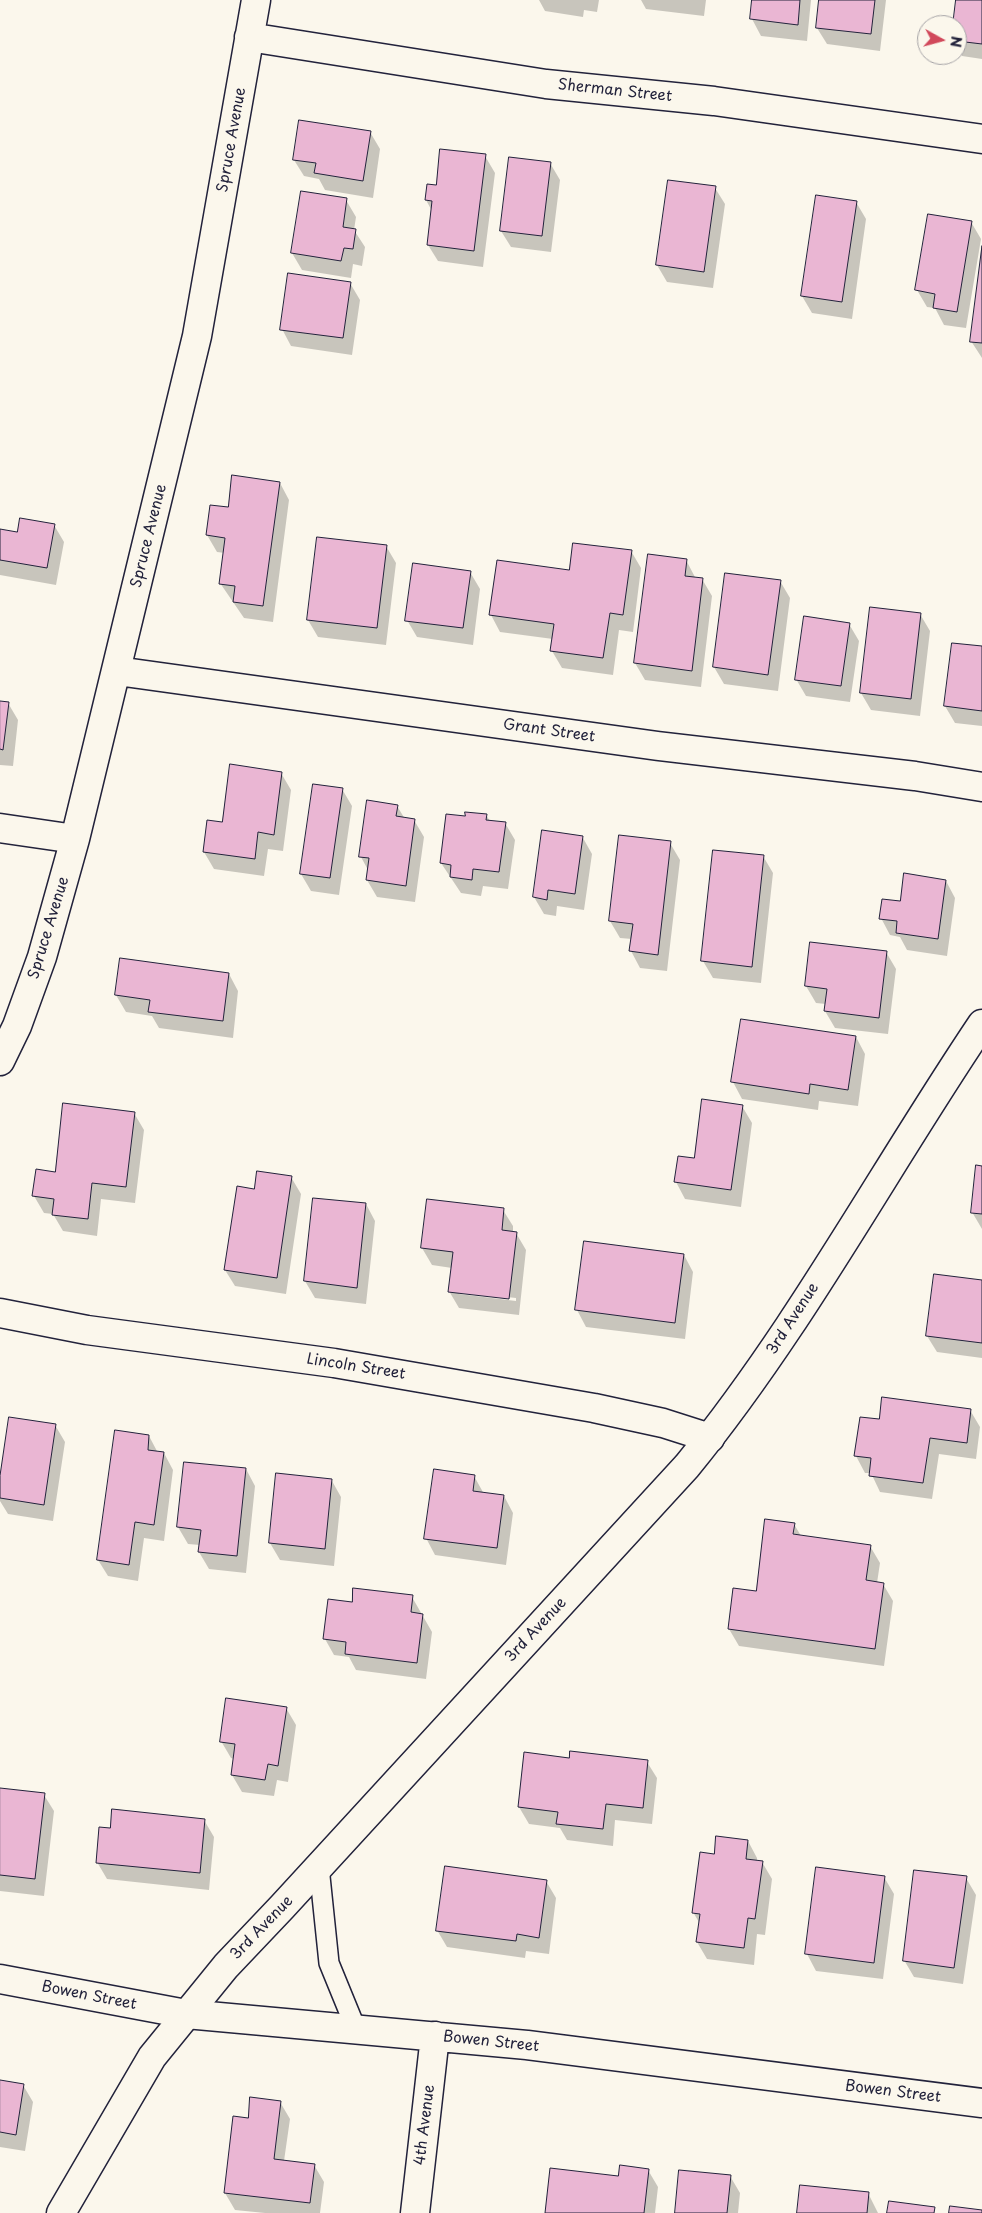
<!DOCTYPE html>
<html>
<head>
<meta charset="utf-8">
<style>
	body { margin:0 }
	#map { position:relative; width:982px; height:2213px; overflow:hidden; background:#fbf7ec; font-family:"Playpen Sans",sans-serif }
	canvas { display:block }
	.north { position:absolute; left:917px; top:15px; width:50px; height:50px; box-sizing:border-box; background:#fbf7ec; border:1px solid #a4a2a5; border-radius:50%; rotate:97deg; font-size:14px; font-weight:700; line-height:20px; text-align:center; color:#22223b }
	.north::after { content:''; display:block; margin:auto; width:18px; height:22px; background:#d1495b; clip-path:polygon(50% 0,100% 100%,50% 72%,0 100%) }
</style>
</head>
<body>
<div id="map">
<canvas width="982" height="2213"></canvas>
<div class="north">N</div>
</div>
<script>
const g = document.querySelector('canvas').getContext('2d');
g.lineJoin = 'round';
function paint(path, color) {
  g.fillStyle = color;
  g.fill(path, 'evenodd');
}
function strokePath(path, color, width, dash) {
  g.strokeStyle = color;
  g.lineWidth = width;
  g.lineCap = dash ? 'butt' : 'round';
  g.setLineDash(dash || []);
  g.stroke(path);
}
function label(font, color, halo, rows, align = 'center') {
  g.font = font + ' "Playpen Sans",sans-serif';
  g.lineWidth = 4;
  g.setLineDash([]);
  g.textBaseline = 'middle';
  g.strokeStyle = halo;
  g.fillStyle = color;
  for (const [text, x, y, turn = 0] of rows) {
    g.save();
    g.translate(x, y);
    g.rotate((+turn || 0) * Math.PI / 180);
    g.textAlign = isNaN(turn) ? turn : align;
    if (halo) g.strokeText(text, 0, 0);
    g.fillText(text, 0, 0);
    g.restore();
  }
}
const shadow = new Path2D(`
	M539,0H599L597,12L584,10L583,17L545,11Z
	M641,0H706L704,16L646,9Z
	M754,0H811L807,41L761,36L752,19Z
	M821,0H886L880,51L827,44L817,28Z
	M957,0H982V59L962,56L957,48V25H954Z
	M370,132L380,149L373,198L325,190L319,179L304,176L294,160Z
	M485,156L495,173L483,267L438,261L428,245L432,211L426,200L428,186L437,187Z
	M550,163L560,180L551,252L511,247L501,231Z
	M715,188L725,204L713,288L667,282L657,265Z
	M302,193L346,200L356,217L354,230L365,247L362,266L353,264L351,278L302,270L292,253Z
	M856,202L866,219L852,319L812,313L802,296Z
	M971,222L981,239L966,328L944,325L935,308L927,307L917,290Z
	M982,255V358L971,341Z
	M350,283L360,300L352,355L291,346L282,329Z
	M280,483L289,500L273,622L244,618L220,583L225,553L217,552L207,535L229,509Z
	M54,525L64,542L56,585L0,575V530L18,533Z
	M386,546L396,563L386,645L318,637L308,620Z
	M631,551L641,568L633,632L619,630L613,675L562,668L552,651L553,639L500,632L491,615L570,571Z
	M686,560L696,579H702L712,596L701,687L645,680L635,663Z
	M470,572L480,589L473,645L417,637L407,620Z
	M780,581L790,598L778,691L724,684L714,667Z
	M920,614L930,631L920,716L871,710L861,693Z
	M849,624L859,641L850,702L806,696L796,679Z
	M953,644L982,647V726L955,723L945,706Z
	M0,702L8,703L18,720L13,766L0,765Z
	M281,773L291,790L283,851L268,849L264,876L214,869L204,852L223,824Z
	M342,789L352,806L339,895L311,891L301,874Z
	M397,806L405,819L414,820L424,837L415,902L377,897L367,880L368,870L361,857Z
	M486,815L490,821L505,823L515,840L508,889L483,886L481,896L461,893L441,863L466,818Z
	M583,838L592,854L584,910L557,906L556,916L544,914L534,897Z
	M670,843L680,860L667,971L640,968L631,951L632,939L620,938L610,921Z
	M763,856L773,873L761,983L713,978L703,961Z
	M946,881L955,898L947,956L907,950L900,937L890,935L881,918L901,903Z
	M886,952L896,969L888,1034L835,1028L825,1011L826,1004L816,1003L806,986Z
	M229,974L238,991L233,1038L159,1028L152,1016L126,1012L116,995Z
	M856,1037L865,1054L858,1106L819,1101L818,1110L742,1099L733,1082Z
	M742,1106L752,1123L741,1207L685,1199L676,1182Z
	M134,1113L144,1130L135,1203L101,1199L97,1236L63,1231L53,1214L44,1213L34,1196L56,1173Z
	M982,1167V1229L972,1212Z
	M291,1177L301,1194L286,1294L235,1286L225,1270L255,1190Z
	M314,1199L366,1204L375,1221L366,1304L315,1298L305,1281Z
	M503,1210L513,1226V1232L516,1233L526,1250L519,1315L459,1308L449,1291L452,1268L432,1265L422,1248ZM459,1292L516,1298V1301L459,1294Z
	M684,1255L693,1272L685,1339L586,1327L577,1310Z
	M982,1282V1358L937,1352L927,1336Z
	M970,1410L980,1427L976,1459L939,1454L932,1499L880,1492L871,1473H865L856,1456L880,1421Z
	M55,1425L65,1442L53,1521L8,1514L0,1501V1484Z
	M149,1436L158,1453H164L173,1470L164,1541L144,1538L138,1581L108,1576L98,1560Z
	M246,1469L255,1486L246,1573L209,1569L199,1552L200,1545L188,1544L178,1527Z
	M474,1476L484,1494L504,1496L513,1513L506,1565L435,1555L426,1538Z
	M332,1481L341,1497L334,1566L280,1560L270,1543Z
	M794,1524L801,1536L870,1546L880,1563L877,1583L883,1584L893,1601L884,1666L739,1646L729,1629L757,1592Z
	M412,1597L432,1632L426,1679L356,1670L349,1657L334,1655L325,1639L353,1604Z
	M286,1708L296,1725L288,1782L277,1780L274,1796L242,1792L232,1775L234,1759L231,1758L221,1741Z
	M570,1759L647,1762L657,1778L652,1824L615,1820L613,1846L567,1840L560,1828L529,1824L519,1807Z
	M0,1790L44,1795L54,1811L44,1896L0,1891Z
	M204,1820L214,1837L209,1890L107,1879L97,1862L112,1829Z
	M748,1841L757,1858V1862H762L772,1879L765,1935L757,1934L754,1965L707,1959L697,1942L700,1924L693,1912L715,1855Z
	M884,1877L894,1894L883,1979L816,1971L807,1954Z
	M966,1878L976,1895L963,1984L914,1977L904,1960Z
	M546,1881L556,1898L549,1954L526,1951L525,1958L447,1947L437,1930Z
	M0,2081L23,2085L33,2102L25,2151L0,2147Z
	M280,2102L290,2119L284,2161L314,2165L324,2182L320,2213H265L235,2210L225,2193L249,2120Z
	M648,2170L658,2187L655,2213H547L620,2177Z
	M730,2176L740,2193L738,2213H676Z
	M868,2193L878,2213H798Z`);
const building = new Path2D(`
	M752,0H800L798,25L750,19Z
	M819,0H875L871,34L816,28Z
	M956,0H982V44L957,41V25H953Z
	M299,120L371,131L363,181L314,173L316,163L293,160Z
	M440,149L486,154L474,251L427,245L432,201L425,200L427,184L436,185Z
	M509,157L551,162L542,236L500,231Z
	M668,180L716,186L704,272L656,265Z
	M301,191L347,198L343,227L356,229L353,249L344,248L341,261L291,253Z
	M816,195L857,201L842,302L801,296Z
	M928,214L972,221L957,312L933,308L935,294L915,290Z
	M982,246V343L970,342Z
	M288,273L351,282L343,338L280,330Z
	M232,475L280,482L263,606L233,602L235,586L219,584L225,538L206,535L210,505L228,507Z
	M20,518L55,524L47,568L0,560V529L17,532Z
	M317,537L387,545L377,628L307,620Z
	M573,543L632,550L623,615L610,613L603,658L550,651L554,624L489,615L497,560L569,570Z
	M648,554L687,559L685,576L703,578L692,671L634,663Z
	M413,563L471,571L463,628L405,621Z
	M725,573L781,580L768,675L713,667Z
	M870,607L921,613L911,699L860,693Z
	M804,616L850,623L841,686L795,680Z
	M952,643L982,646V711L944,706Z
	M0,701L9,702L3,750L0,749Z
	M230,764L282,772L274,835L258,832L255,859L203,852L207,820L222,822Z
	M313,784L343,788L330,878L300,874Z
	M367,800L398,805L396,816L415,819L406,886L366,880L369,858L359,857Z
	M465,812L487,814L486,820L506,822L499,872L473,869L472,880L450,877L451,865L440,863L446,814L465,816Z
	M542,830L583,836L575,894L548,890L547,900L533,897Z
	M619,835L671,841L658,955L629,951L633,924L609,921Z
	M713,850L764,855L752,967L701,961Z
	M904,873L946,880L938,939L896,933L897,921L879,919L882,899L900,901Z
	M810,942L887,951L879,1018L824,1011L827,989L805,986Z
	M120,958L229,973L223,1021L148,1012L150,1000L115,995Z
	M741,1019L856,1036L848,1090L810,1084L809,1094L731,1082Z
	M702,1099L743,1105L731,1190L674,1182L678,1156L694,1158Z
	M63,1103L135,1112L126,1187L92,1183L88,1219L52,1215L54,1199L32,1196L36,1169L55,1172Z
	M976,1165L982,1166V1214L971,1213Z
	M257,1171L292,1176L277,1278L224,1270L237,1186L254,1189Z
	M313,1198L366,1203L357,1288L304,1281Z
	M427,1199L504,1208L502,1230L517,1232L509,1299L448,1292L453,1252L421,1248Z
	M584,1241L684,1254L675,1323L575,1310Z
	M934,1274L982,1280V1343L926,1336Z
	M882,1397L971,1409L967,1443L930,1438L923,1483L869,1476L871,1458L854,1456L860,1417L879,1419Z
	M9,1417L56,1424L44,1505L0,1498V1476Z
	M115,1430L149,1435L148,1450L164,1452L154,1525L135,1522L129,1565L97,1560Z
	M184,1462L246,1468L237,1556L198,1552L201,1530L177,1527Z
	M434,1469L475,1475L473,1491L504,1495L497,1548L424,1539Z
	M276,1473L332,1479L325,1549L269,1543Z
	M765,1519L795,1523L793,1534L871,1545L866,1580L884,1583L875,1649L728,1629L733,1588L756,1591Z
	M353,1588L413,1595L411,1612L423,1614L417,1663L345,1654L346,1642L323,1639L328,1599L352,1602Z
	M226,1698L287,1707L278,1766L268,1764L265,1780L231,1775L235,1744L220,1742Z
	M570,1751L648,1760L643,1808L606,1804L603,1829L556,1824L558,1812L518,1807L524,1752L569,1758Z
	M0,1788L45,1793L35,1879L0,1875Z
	M112,1809L205,1819L200,1873L96,1863L99,1827L110,1828Z
	M716,1836L748,1840L746,1859L763,1861L755,1919L748,1918L744,1948L696,1942L700,1914L692,1913L700,1852L714,1854Z
	M445,1866L547,1880L539,1938L517,1934L516,1941L436,1931Z
	M816,1867L885,1876L874,1963L805,1954Z
	M914,1870L967,1876L954,1968L903,1961Z
	M0,2080L24,2084L16,2135L0,2132Z
	M250,2097L281,2101L274,2159L315,2164L310,2203L224,2193L233,2116L248,2118Z
	M620,2165L649,2169L644,2213H545L550,2168L618,2176Z
	M679,2170L731,2175L727,2213H675Z
	M800,2185L869,2192L867,2213H797Z
	M889,2201L935,2207L934,2213H887Z
	M950,2206L982,2210V2213H949Z`);
const lane = new Path2D(`
	M319,1867L329,1963L356,2029`);
const street = new Path2D(`
	M249,37L546,84L714,101L982,139
	M117,671L658,746L915,776L982,787
	M0,828L75,839
	M0,1061L17,1026L42,957L75,839L197,336L256,0
	M0,1313L87,1330L334,1363L594,1408L663,1423L710,1438
	M0,1979L186,2014L527,2045L982,2103
	M415,2213L435,2036`);
const secondary = new Path2D(`
	M61,2213L152,2057L226,1966L282,1907L687,1466C799,1329 883,1171 982,1024`);
const streetNames = [
	["Sherman Street",615,91,6],
	["Spruce Avenue",232,140,-80],
	["Spruce Avenue",149,536,-76],
	["Grant Street",549,731,8],
	["Spruce Avenue",49,928,-73],
	["3rd Avenue",793,1319,-57],
	["Lincoln Street",356,1367,9],
	["3rd Avenue",536,1630,-47],
	["3rd Avenue",262,1928,-46],
	["Bowen Street",89,1996,11],
	["Bowen Street",491,2042,6],
	["Bowen Street",893,2092,7],
	["4th Avenue",425,2125,-83]
];
paint(shadow, '#0003');
paint(building, '#eab6d3');
strokePath(building, '#22223b', 1);
strokePath(lane, '#22223b', 22);
strokePath(street, '#22223b', 31);
strokePath(secondary, '#22223b', 31);
strokePath(lane, '#fbf7ec', 19);
strokePath(street, '#fbf7ec', 28);
strokePath(secondary, '#fbf7ec', 28);
label('15px', '#22223b', '#fbf7ec', streetNames);
</script>
</body>
</html>
